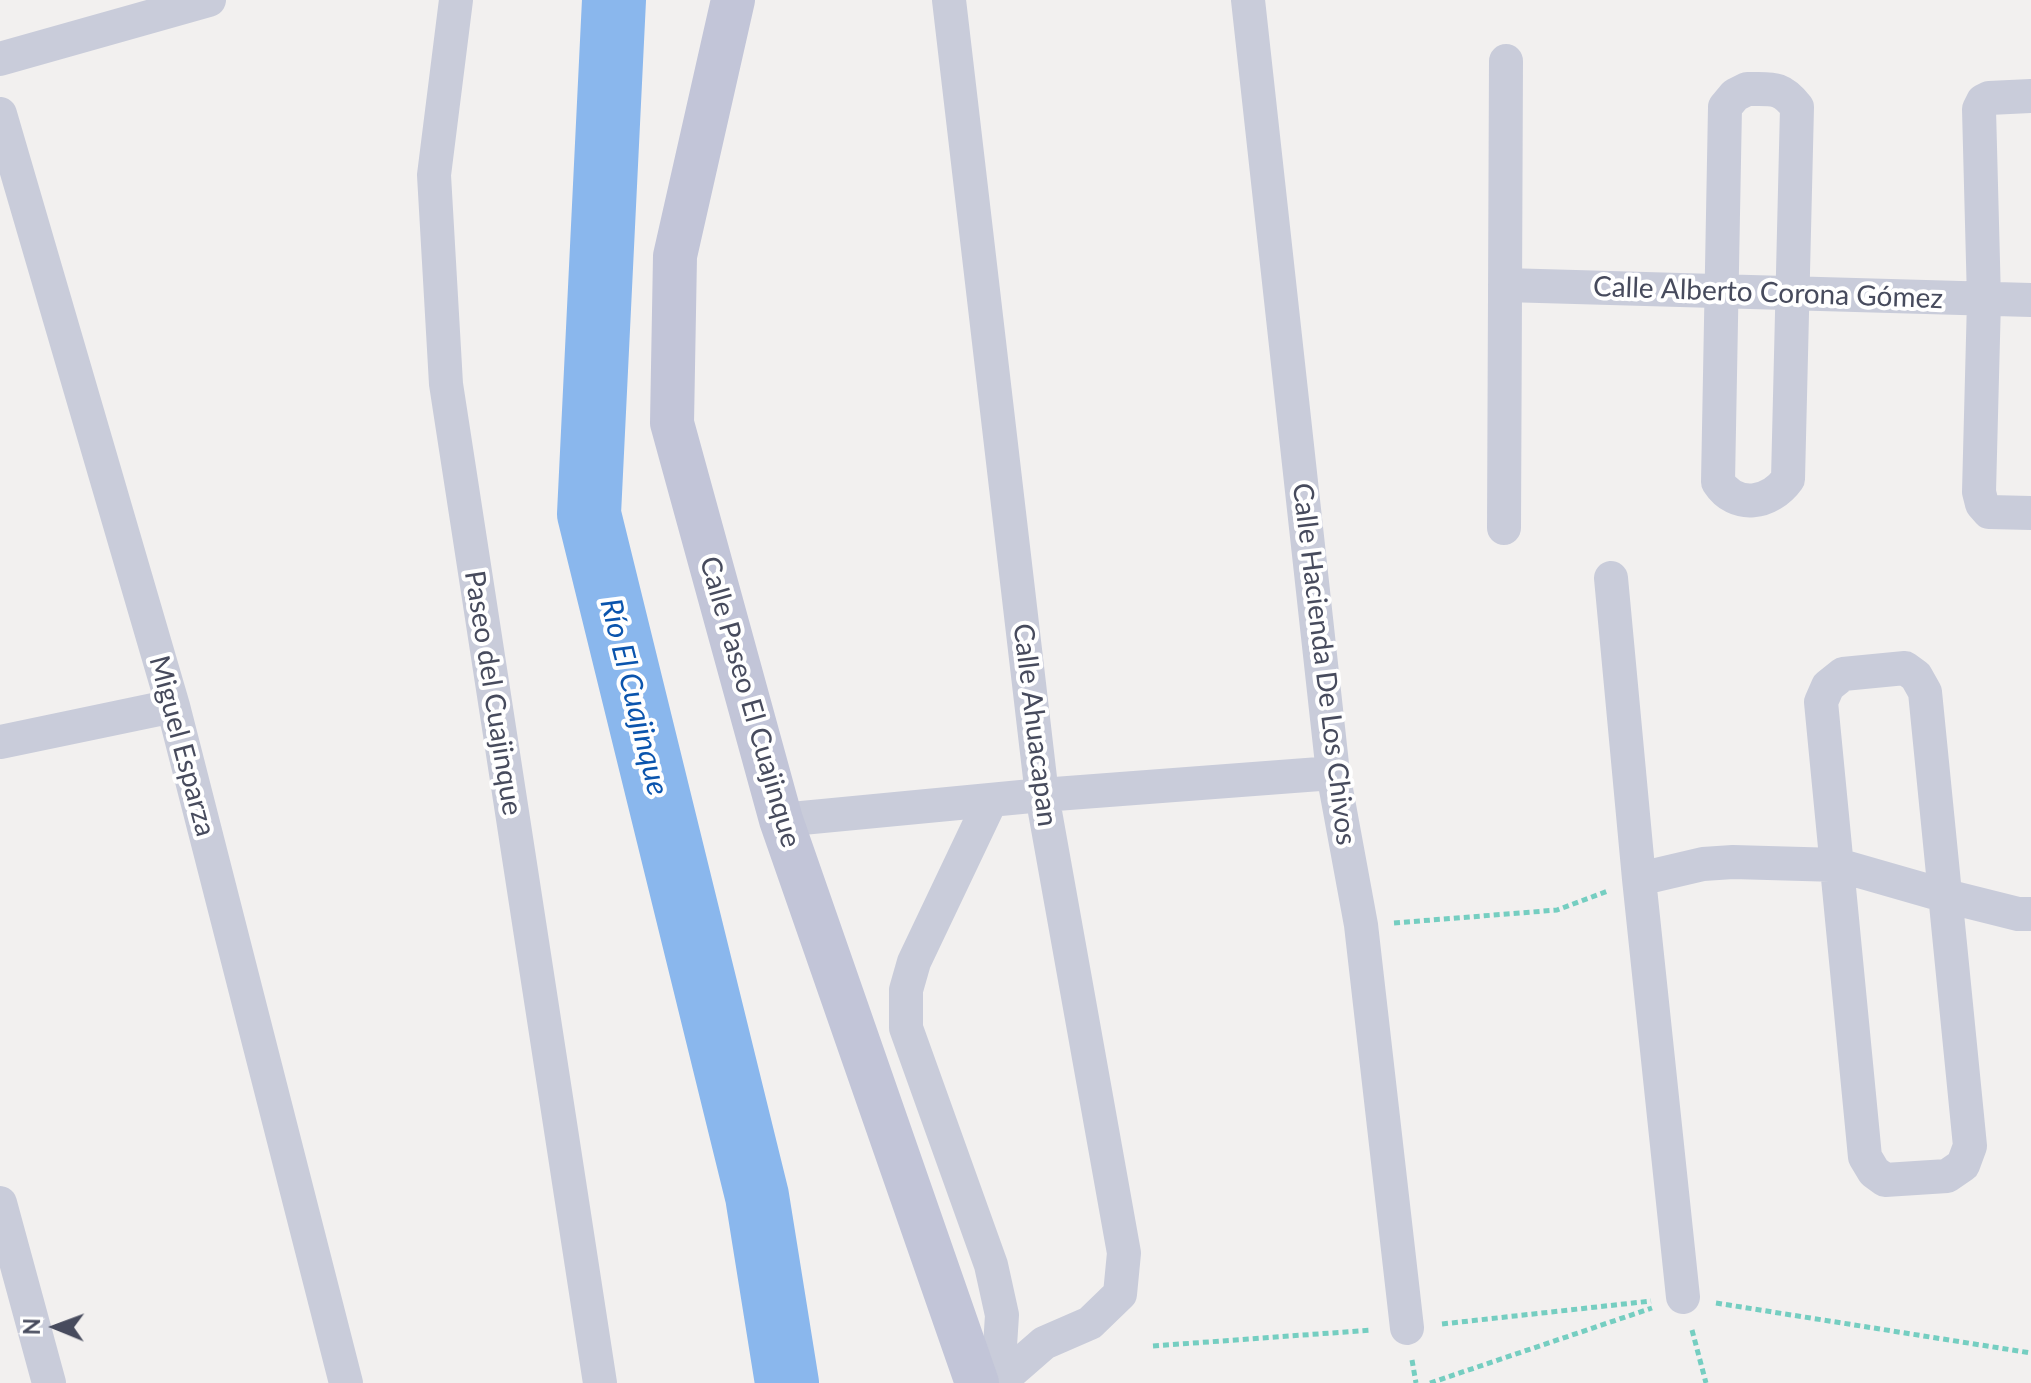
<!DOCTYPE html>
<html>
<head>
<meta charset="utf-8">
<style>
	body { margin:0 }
	#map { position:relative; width:2031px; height:1383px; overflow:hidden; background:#f2f0ef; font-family:Lato,sans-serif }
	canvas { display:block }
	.north { position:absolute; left:16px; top:1287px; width:80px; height:80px; -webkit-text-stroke:6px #fff; paint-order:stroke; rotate:271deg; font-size:22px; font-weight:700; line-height:32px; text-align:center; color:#474b5d }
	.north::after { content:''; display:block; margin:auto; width:28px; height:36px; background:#474b5d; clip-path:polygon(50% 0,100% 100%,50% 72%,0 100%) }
</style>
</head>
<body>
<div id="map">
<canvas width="2031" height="1383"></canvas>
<div class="north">N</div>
</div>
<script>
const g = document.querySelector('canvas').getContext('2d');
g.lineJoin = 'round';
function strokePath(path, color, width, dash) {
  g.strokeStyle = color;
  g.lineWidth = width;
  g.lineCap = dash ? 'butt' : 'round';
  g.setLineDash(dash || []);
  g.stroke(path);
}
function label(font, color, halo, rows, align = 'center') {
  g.font = font + ' Lato,sans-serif';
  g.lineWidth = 8;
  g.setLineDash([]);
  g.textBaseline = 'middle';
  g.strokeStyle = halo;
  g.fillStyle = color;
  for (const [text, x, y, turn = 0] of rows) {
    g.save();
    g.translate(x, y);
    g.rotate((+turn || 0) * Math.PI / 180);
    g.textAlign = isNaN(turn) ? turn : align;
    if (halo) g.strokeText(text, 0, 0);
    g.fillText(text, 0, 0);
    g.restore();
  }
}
const river = new Path2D(`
	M614,0L589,514L757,1196L787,1383`);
const path = new Path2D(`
	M1394,923L1557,910L1608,891
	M1716,1303L2031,1353
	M1442,1324L1651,1301
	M1692,1330L1706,1383
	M1153,1346L1372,1330
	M1412,1360L1416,1383
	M1430,1383L1652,1308`);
const street = new Path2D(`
	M456,0L434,175L446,384L600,1383
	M949,0L1042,795L1124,1253L1120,1294L1090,1323L1044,1343L998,1383
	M1248,0L1333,773L1361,925L1407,1328
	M0,59L209,0
	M1747,89C1772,89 1781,86 1797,107L1788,479C1770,504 1736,510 1718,482L1725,107L1735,95Z
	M2031,96L1989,98L1983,101L1979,109L1984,300L1979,492L1982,504L1989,512L2031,513
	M0,114L173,706L346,1383
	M1505,285L2031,300
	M1504,528L1506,61
	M1611,578L1639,879L1683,1297
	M1905,668L1916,676L1925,692L1970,1146L1963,1165L1947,1176L1885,1180L1874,1172L1865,1157L1821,702L1828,686L1843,674Z
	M0,742L173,706
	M781,820L1042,795L1333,773
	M1639,879L1703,864L1733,862L1838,865L1946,896L2018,914H2031
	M0,1203L49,1383
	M987,1383L1000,1346L1002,1315L991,1265L906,1028V990L914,962L991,800`);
const secondary = new Path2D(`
	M733,0L675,256L672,423L781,820L977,1383`);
const streetNames = [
	["Calle Alberto Corona Gómez",1768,293,2],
	["Calle Hacienda De Los Chivos",1324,664,83],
	["Paseo del Cuajinque",493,693,81],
	["Calle Paseo El Cuajinque",750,702,74],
	["Calle Ahuacapan",1035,725,83],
	["Miguel Esparza",182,746,75]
];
const waterNames = [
	["Río El Cuajinque",634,697,76]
];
strokePath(river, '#8ab7ed', 64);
strokePath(path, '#75cec1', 5, [6, 4]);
strokePath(street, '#c9ccda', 34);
strokePath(secondary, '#c2c5d8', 44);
label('28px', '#474b5d', '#fff', streetNames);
label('italic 30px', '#0a54ad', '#fff', waterNames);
</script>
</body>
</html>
